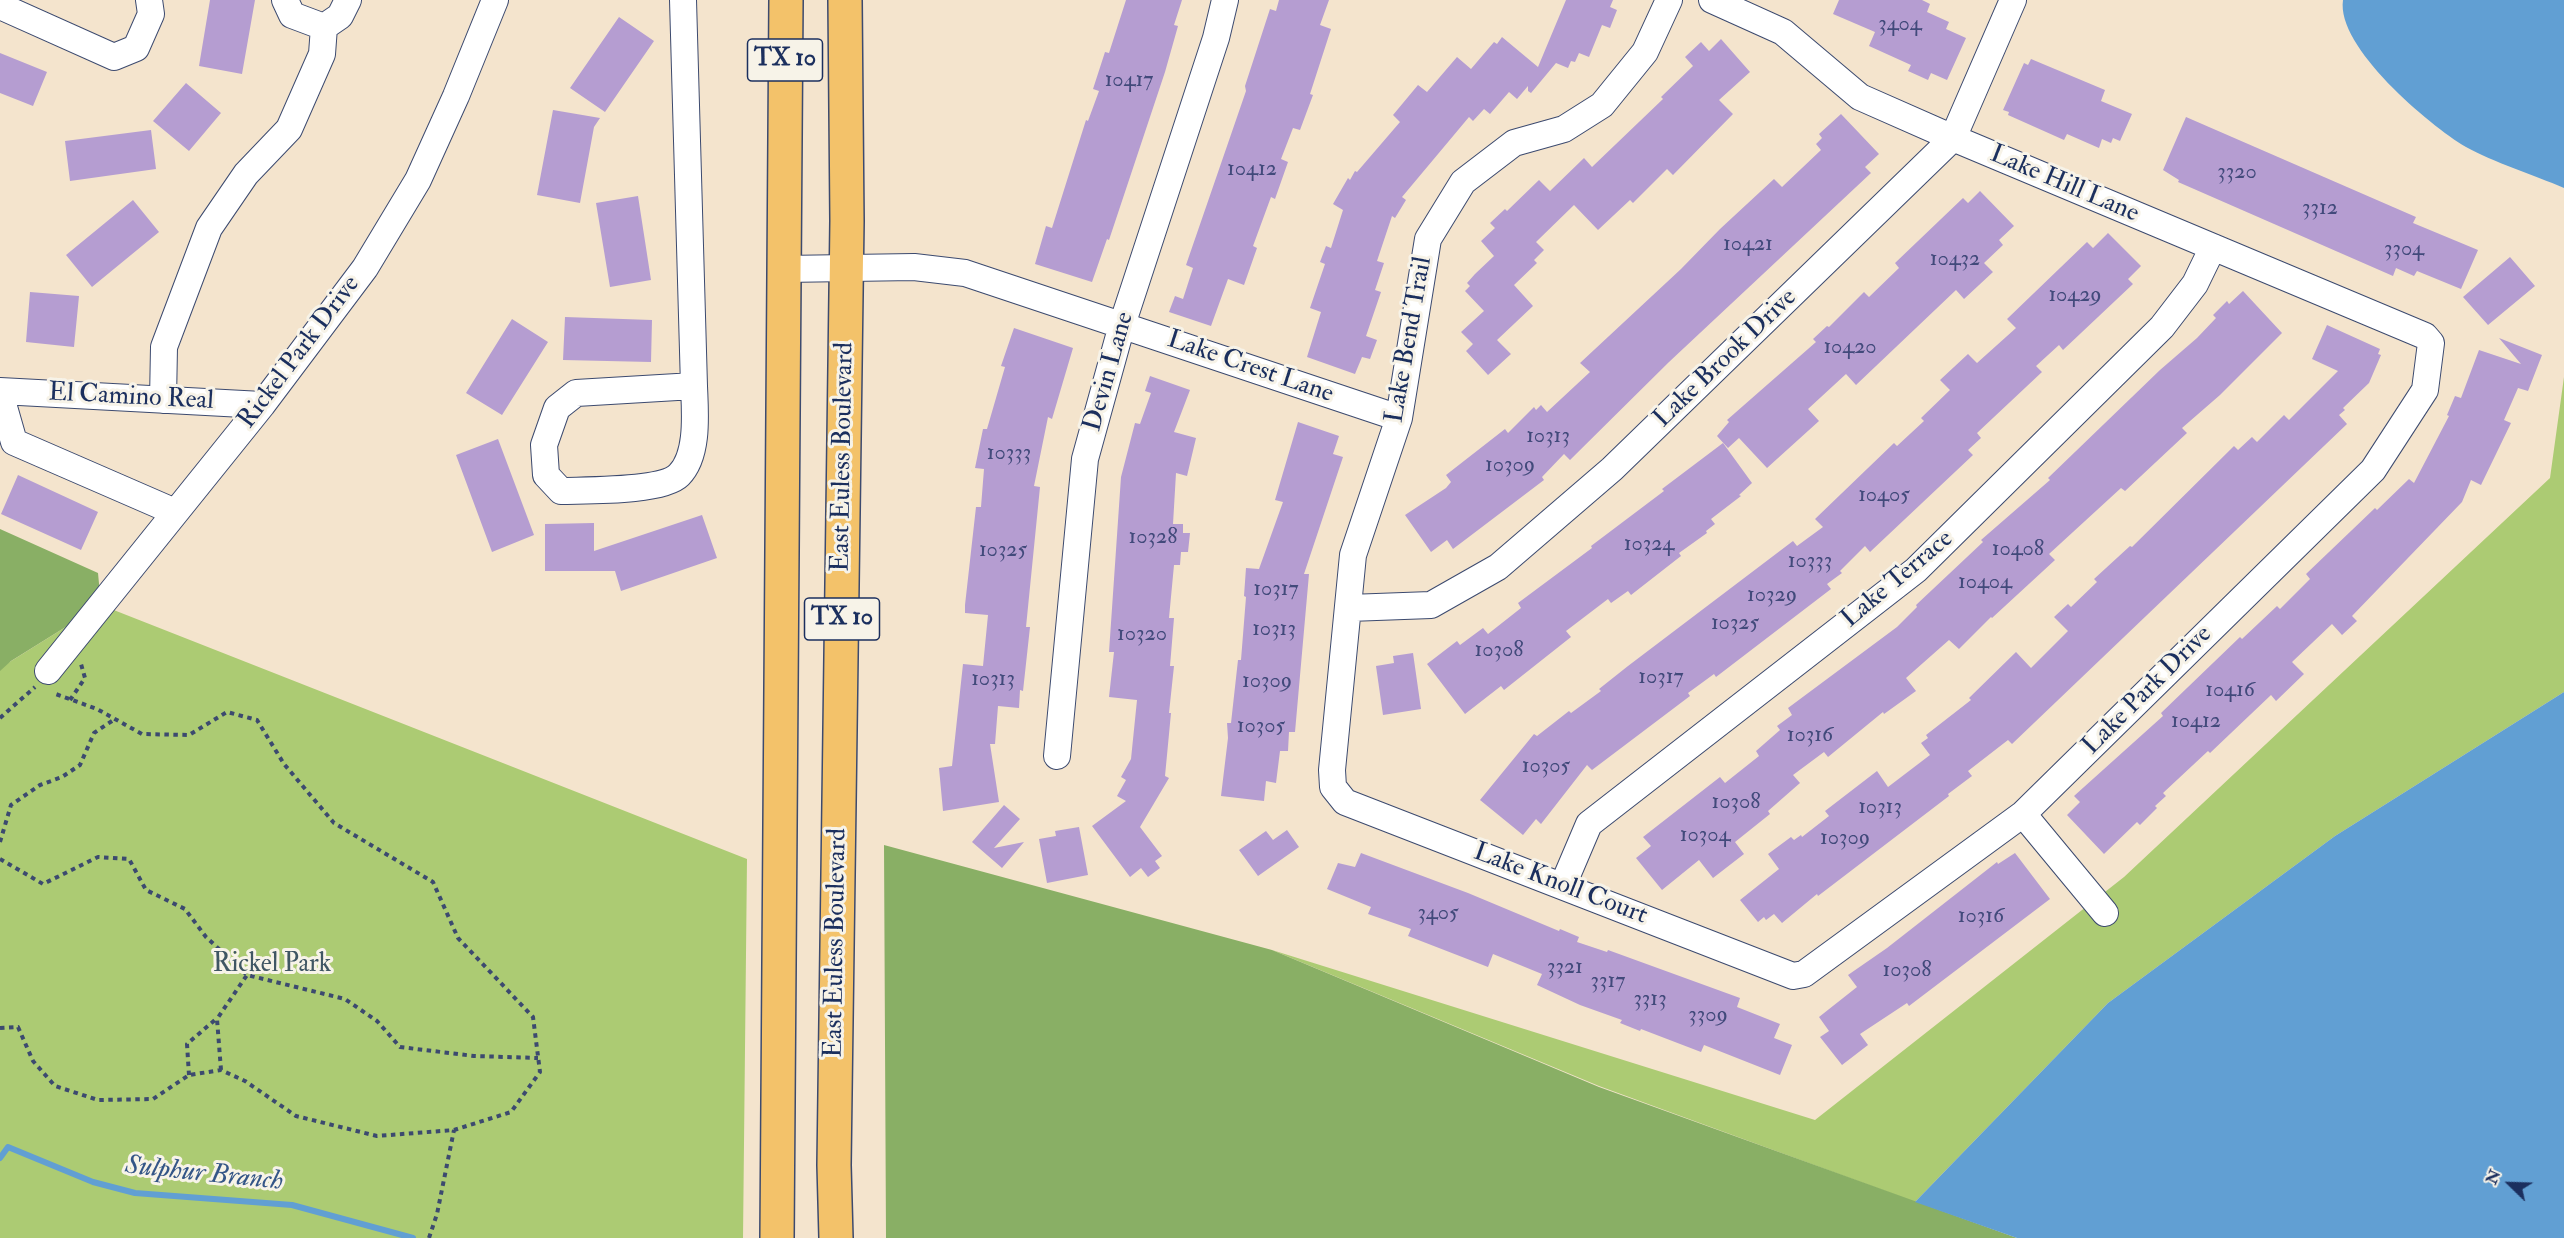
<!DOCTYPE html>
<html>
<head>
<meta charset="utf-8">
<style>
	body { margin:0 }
	#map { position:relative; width:2564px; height:1238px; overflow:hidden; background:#f4e4cd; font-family:"IM FELL Double Pica",serif }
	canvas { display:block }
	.north { position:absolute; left:2480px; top:1154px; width:60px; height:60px; -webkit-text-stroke:4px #f7f3e8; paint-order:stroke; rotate:293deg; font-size:16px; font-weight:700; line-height:24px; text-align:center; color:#1b2f5e }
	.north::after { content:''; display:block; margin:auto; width:21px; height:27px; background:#1b2f5e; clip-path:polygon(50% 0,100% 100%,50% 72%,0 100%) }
</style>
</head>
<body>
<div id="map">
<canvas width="2564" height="1238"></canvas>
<div class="north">N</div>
</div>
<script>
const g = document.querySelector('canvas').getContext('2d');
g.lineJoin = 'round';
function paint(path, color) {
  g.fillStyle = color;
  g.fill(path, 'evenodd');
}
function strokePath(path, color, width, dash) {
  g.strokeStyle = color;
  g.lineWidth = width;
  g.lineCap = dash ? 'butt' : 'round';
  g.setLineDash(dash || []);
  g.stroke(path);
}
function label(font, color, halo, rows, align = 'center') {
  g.font = font + ' "IM FELL Double Pica",serif';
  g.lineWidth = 6;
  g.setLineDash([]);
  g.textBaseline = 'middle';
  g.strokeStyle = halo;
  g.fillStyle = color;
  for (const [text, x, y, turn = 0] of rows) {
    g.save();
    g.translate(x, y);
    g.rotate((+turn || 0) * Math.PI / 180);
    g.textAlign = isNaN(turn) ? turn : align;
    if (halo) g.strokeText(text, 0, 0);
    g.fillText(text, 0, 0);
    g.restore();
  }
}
const green = new Path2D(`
	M2564,377V692L2335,836L2108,1003L1915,1202L1599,1086L1272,950L1815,1120L2124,877L2550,478Z
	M101,605L747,859L743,1238H0V668Z`);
const forest = new Path2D(`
	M0,529L98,573L101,605L11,661L0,671Z
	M884,845L1272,950L1599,1087L2017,1238H886Z`);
const water = new Path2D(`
	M2343,0H2564V188C2534,175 2493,162 2466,147C2429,125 2336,47 2343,0Z
	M2564,692V1238H2017L1915,1202L2108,1003L2335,836Z`);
const stream = new Path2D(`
	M0,1158L8,1147L93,1182L135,1193L292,1205L413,1238`);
const building = new Path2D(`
	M210,0H255L242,74L199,66Z
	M1126,0H1182L1174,25L1178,26L1165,72L1109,240L1107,239L1092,282L1035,264L1046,226L1052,228L1086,120L1088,121L1099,91L1093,89L1105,52L1109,53Z
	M1279,0H1329L1320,25L1331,29L1310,94L1313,95L1300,130L1293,128L1281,159L1288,162L1275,199L1271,197L1253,246L1257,248L1244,285L1228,279L1211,326L1169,312L1175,296L1183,299L1193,268L1186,265L1246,91L1245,86L1270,9L1276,11Z
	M1566,0H1613L1610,7L1617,10L1610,28L1602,25L1589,57L1579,53L1575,62L1571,61L1568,68L1556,63L1531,93L1528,91V86L1517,99L1509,92L1490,114L1484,109L1473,121L1469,117L1402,197L1406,200L1395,218L1392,216L1377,261L1384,263L1375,290L1381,292L1366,336L1377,340L1370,359L1362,357L1355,374L1307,357L1321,312L1310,308L1325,264L1320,262L1326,246L1331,248L1343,210L1333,204L1348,178L1350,180L1355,171L1357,172L1400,122L1393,115L1418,85L1427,92L1457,57L1471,69L1494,42L1497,44L1502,37L1538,67Z
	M1839,0H1922L1930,4L1927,12L1949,22L1946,29L1966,38L1947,80L1931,73L1928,80L1908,71L1911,65L1869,46L1875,32L1833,14Z
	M619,17L654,41L605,112L570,88Z
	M1721,39L1750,72L1719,100L1733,114L1673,175L1667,169L1633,203L1630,200L1598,230L1574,205L1536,242L1544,250L1534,260L1537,263L1514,285L1533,306L1497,340L1511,354L1488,375L1466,351L1473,344L1461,332L1484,311L1465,291L1470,286L1467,283L1475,274L1494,256L1481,241L1495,228L1490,223L1505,209L1507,211L1539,180L1550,191L1584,158L1592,167L1663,99L1661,97L1693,66L1685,57L1701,42L1709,51Z
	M0,53L47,72L33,106L0,93Z
	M2031,59L2105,90L2101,101L2132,114L2120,141L2113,138L2111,143L2102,139L2099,148L2067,134L2064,140L2008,115L2009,112L2003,110L2024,63L2028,65Z
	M186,83L221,113L189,151L153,121Z
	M553,110L600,118L594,127L580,203L537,195Z
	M1841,114L1879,154L1865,167L1871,173L1669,362L1570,460L1564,454L1542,477L1544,480L1453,549L1447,540L1431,552L1405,515L1446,488L1451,482L1446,475L1505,429L1508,433L1534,407L1536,410L1541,405L1547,412L1590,372L1580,363L1681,269L1720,229L1774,179L1782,187L1821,150L1816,144L1822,138L1819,134Z
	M2186,117L2416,217L2413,223L2478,250L2461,289L2417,271L2414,276L2396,268L2393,276L2178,182L2179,180L2163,170Z
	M151,130L156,169L70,181L65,141Z
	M1980,191L2014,226L1999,240L2003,245L1984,263L1993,272L1964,299L1956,290L1856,385L1846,374L1808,409L1819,421L1767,468L1739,438L1728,448L1717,436L1729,422L1727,420L1816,342L1813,339L1827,326L1829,327L1864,292L1869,297L1899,268L1895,263L1963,198L1968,203Z
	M638,196L651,280L610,287L596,203Z
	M133,200L159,232L92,287L66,255Z
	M2108,233L2141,266L2128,279L2133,284L2063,350L2059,345L2036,366L2042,372L1977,433L1981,438L1968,450L1973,455L1870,552L1865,546L1840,571L1842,573L1827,584L1831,589L1716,677L1714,674L1688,693L1690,696L1592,770L1587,765L1541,824L1536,819L1523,835L1480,800L1534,734L1537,736L1569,711L1571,713L1601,691L1599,689L1628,666L1793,541L1797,546L1823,527L1815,519L1894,443L1897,446L1924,421L1921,418L1950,390L1940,380L1968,354L1977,363L2016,328L2007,319L2087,242L2093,248Z
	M2510,257L2535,286L2488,325L2463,297Z
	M2243,291L2282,333L2220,395L2182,428L2187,433L2125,491L2121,488L2049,554L2055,560L1992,618L1991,617L1959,649L1949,640L1906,678L1916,691L1884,714L1883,712L1828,757L1824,752L1793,775L1800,783L1768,811L1770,814L1735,842L1744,854L1713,878L1699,860L1662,890L1636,858L1651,846L1643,837L1720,777L1725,783L1759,756L1756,751L1780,730L1777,726L1792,715L1788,708L1897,627L1917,607L1916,605L1983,542L1981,540L2050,480L2048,478L2160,370L2197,338L2216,318L2213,315L2227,301L2229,304Z
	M30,292L79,296L74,347L26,342Z
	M565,317L652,320L651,362L563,360Z
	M512,319L548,342L502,415L466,393Z
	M2327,325L2380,349L2378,354L2381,355L2369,383L2343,408L2345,410L2339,415L2347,424L2012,744L2008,740L1968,771L1972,776L1948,794L1949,796L1818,896L1817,894L1782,923L1774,914L1766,920L1764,917L1758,922L1740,900L1779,869L1768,854L1791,837L1794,840L1801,835L1802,837L1829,816L1825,811L1877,771L1888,787L1930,755L1921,743L1928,738L1926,735L1971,700L1969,698L2016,652L2031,668L2068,631L2054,617L2068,604L2071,607L2097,582L2094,579L2130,546L2132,547L2234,446L2238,450L2252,437L2257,442L2284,415L2289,420L2338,371L2312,359Z
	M1014,328L1073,348L1052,419L1048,417L1034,486L1040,487L1026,627H1030L1023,691L1020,690L1019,708L998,706L995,744H990L999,802L943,811L939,768L952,766L963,664L983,666L988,615L965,613V605L976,507H981L984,469L975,468L983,429H987L1005,367L1001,366Z
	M2499,338L2542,355L2528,391L2518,388L2504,420L2511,423L2481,485L2471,480L2462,502L2352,616L2357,621L2342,635L2332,624L2292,662L2304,674L2276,701L2271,695L2210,753L2208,751L2163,793L2166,796L2155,806L2157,808L2140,825L2137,822L2104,854L2067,815L2080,802L2074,796L2163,716L2161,713L2240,637L2242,639L2277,606L2280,609L2310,579L2306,574L2375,508L2377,510L2409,479L2414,483L2449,416L2447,415L2455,396L2461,398L2479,350L2521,364Z
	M1150,376L1190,390L1174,432L1196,438L1187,476L1176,473L1173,524H1183V533H1190L1188,552H1181L1180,565H1174L1169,618H1174L1170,666H1174L1169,713H1171L1165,776L1169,778L1140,827L1162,856L1155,861L1160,868L1148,877L1141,868L1130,877L1092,826L1126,801L1117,796L1126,780L1121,777L1131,759L1137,700L1109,697L1114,652H1109L1121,477L1135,423L1140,424L1151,393L1145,391Z
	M1298,422L1339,436L1333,454L1343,457L1304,574H1309L1295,732H1289L1288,751H1280L1276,783L1266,781L1264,801L1221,796L1228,738L1227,723H1231L1238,660H1241L1246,597L1244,596L1246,568L1259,569L1283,502L1275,500Z
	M498,439L534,535L492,552L456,455Z
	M1723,443L1752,483L1739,495L1741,496L1711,519L1715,524L1706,531L1707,533L1679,553L1681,556L1631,595L1628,591L1611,603L1608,599L1566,631L1571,637L1504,690L1501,686L1465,714L1427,664L1457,641L1460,645L1483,628L1488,634L1521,608L1518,603L1592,548L1591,546L1664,491L1662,489Z
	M18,475L98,512L81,550L1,514Z
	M702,515L717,558L621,591L615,571H545V524L594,523V551Z
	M1413,653L1421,709L1383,715L1376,666L1394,663L1393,656Z
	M1004,805L1020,819L994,848L1024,842L1002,868L972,842Z
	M1079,827L1088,875L1047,883L1039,839L1056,836L1055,831Z
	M1287,830L1299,847L1258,876L1239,850L1266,831L1273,840Z
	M1361,853L1468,893L1559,931L1560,929L1579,937L1577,942L1607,952L1608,950L1740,998L1737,1007L1780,1024L1774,1038L1792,1045L1780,1075L1704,1045L1701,1052L1641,1029L1640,1031L1620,1023L1622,1020L1580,1005L1537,985L1542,974L1493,954L1488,967L1408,936L1411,929L1368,914L1371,907L1327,889L1338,863L1355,867Z
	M2015,853L2050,899L1909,1006L1907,1003L1860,1034L1868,1045L1842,1065L1820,1037L1829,1031L1819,1017L1857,987L1848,975L1887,948L1997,862L1998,864Z`);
const path = new Path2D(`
	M70,700L85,678L81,664
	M0,718L35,687
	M0,842L11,805L40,785L62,777L80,765L94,733L115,719
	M0,859L43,884L98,857L129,859L146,890L185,909L206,937L247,975L345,999L377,1021L400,1047L474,1056L538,1058
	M0,1028L18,1027L33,1061L55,1086L98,1100L153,1099L189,1075L221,1070L245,1081L296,1116L377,1136L454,1130L511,1112L540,1072L533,1017L458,938L433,882L334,823L284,764L257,720L227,712L189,735L142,734L97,709L53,693
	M221,1070L217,1019L247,975
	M189,1075L187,1044L216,1019
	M429,1238L437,1214L454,1130`);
const minor = new Path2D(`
	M285,0L292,15L324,27L340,16L348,0
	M683,0L694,386C695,412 699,455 679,475C662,492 585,490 561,491L546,475L544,445L557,408L576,393L694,386
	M1669,0L1645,52L1602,105L1564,129L1514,143L1463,182L1428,239L1399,418L1353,555L1332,770L1333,787L1345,802L1793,976L1804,974L2023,814L2373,470L2425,390L2431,343L2425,336L1953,138L1860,97L1783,32L1712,0
	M0,6L114,57L136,48L151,14L149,0
	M784,269L914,267L965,273L1399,418
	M0,391L262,405
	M0,393L14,442L175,512
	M163,400L164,347L209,228L246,174L289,129L322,54L324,27
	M1349,608L1431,605L1498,567L1612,469L1953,138L2013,0
	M48,671L262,405L365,268L418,180L456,96L495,0
	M1057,756L1085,459L1122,325L1216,38L1225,0
	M2023,814L2105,913
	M1563,885L1589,824L1916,570L2162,327L2195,284L2213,247`);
const major = new Path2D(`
	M777,1238L786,0
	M836,1238L834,1165L847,221L845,0`);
const numberNames = [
	["3404",1900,25],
	["10417",1129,81],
	["10412",1252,170],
	["3320",2237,173],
	["3312",2320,209],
	["10421",1748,245],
	["3304",2404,250],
	["10432",1955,260],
	["10429",2075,296],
	["10420",1850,348],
	["10313",1548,437],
	["10333",1009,454],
	["10309",1510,466],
	["10405",1884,496],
	["10328",1153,538],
	["10324",1649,545],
	["10408",2018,550],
	["10325",1003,551],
	["10333",1810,562],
	["10404",1985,583],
	["10317",1276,590],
	["10329",1772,596],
	["10325",1735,624],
	["10313",1274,630],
	["10320",1142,635],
	["10308",1499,651],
	["10317",1661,678],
	["10313",993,680],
	["10309",1267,682],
	["10416",2230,691],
	["10412",2196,722],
	["10305",1261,727],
	["10316",1810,736],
	["10305",1546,767],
	["10308",1736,803],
	["10313",1880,808],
	["10304",1705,836],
	["10309",1845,839],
	["3405",1438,914],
	["10316",1981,917],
	["3321",1565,968],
	["10308",1907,971],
	["3317",1608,982],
	["3313",1650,1000],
	["3309",1708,1016]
];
const shields = [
	[785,60,75],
	[842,619,75]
];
const shieldNames = [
	["TX 10",785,60],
	["TX 10",842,619]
];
const streetNames = [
	["Lake Hill Lane",2064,185,23],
	["Lake Bend Trail",1410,340,-80],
	["Rickel Park Drive",300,353,-53],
	["Lake Brook Drive",1726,359,-44],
	["Lake Crest Lane",1250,368,19],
	["Devin Lane",1110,372,-74],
	["El Camino Real",131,398,3],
	["East Euless Boulevard",844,457,-89],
	["Lake Terrace",1898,580,-40],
	["Lake Park Drive",2148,691,-45],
	["Lake Knoll Court",1560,885,21],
	["East Euless Boulevard",837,943,-89]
];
const parkNames = [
	["Rickel Park",272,965]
];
const waterNames = [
	["Sulphur Branch",204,1175,6]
];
paint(green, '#accb73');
paint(forest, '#89af65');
paint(water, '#619fd3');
strokePath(stream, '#619fd3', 6);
paint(building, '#b59dd1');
strokePath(minor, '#3c4a6f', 28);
strokePath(major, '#3c4a6f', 36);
strokePath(path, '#3c4a6f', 4, [4.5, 4.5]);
strokePath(minor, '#fff', 26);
strokePath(major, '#f3c26a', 33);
label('22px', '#424a7b', null, numberNames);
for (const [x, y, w] of shields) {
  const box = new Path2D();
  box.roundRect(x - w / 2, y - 21, w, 42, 4.5);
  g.fillStyle = '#f7f3e8';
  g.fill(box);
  strokePath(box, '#1b2f5e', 1.5);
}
label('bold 24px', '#1b2f5e', null, shieldNames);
label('26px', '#1b2f5e', '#f7f3e8', streetNames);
label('26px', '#3f5663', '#f7f3e8', parkNames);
label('italic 27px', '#345687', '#f7f3e8', waterNames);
</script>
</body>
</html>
